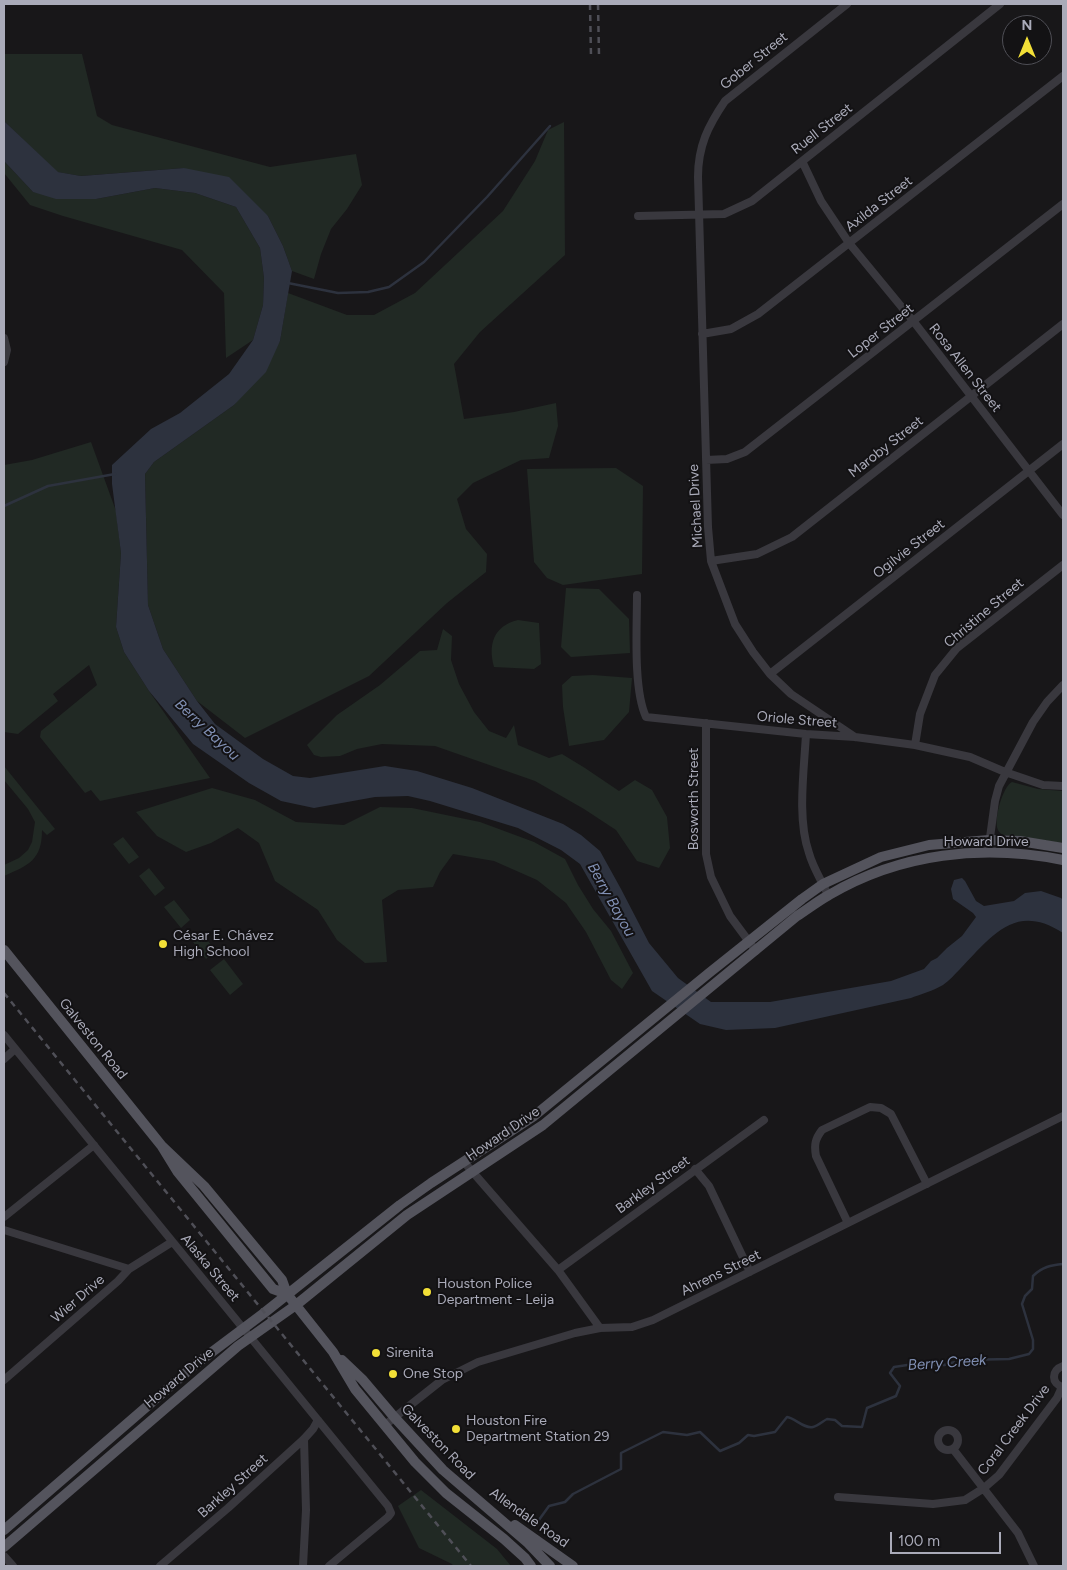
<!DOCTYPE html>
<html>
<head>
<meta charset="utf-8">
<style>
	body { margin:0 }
	#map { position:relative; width:1067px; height:1570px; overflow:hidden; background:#181719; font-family:Figtree,sans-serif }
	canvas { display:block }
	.frame { position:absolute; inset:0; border:5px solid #aaabb9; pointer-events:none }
	.north { position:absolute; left:1002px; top:15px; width:50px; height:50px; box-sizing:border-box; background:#131214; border:1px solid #4f4f56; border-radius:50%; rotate:0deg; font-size:14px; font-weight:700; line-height:20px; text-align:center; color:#aaabb9 }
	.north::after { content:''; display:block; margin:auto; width:18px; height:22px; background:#f2df37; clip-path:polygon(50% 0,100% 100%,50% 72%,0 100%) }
	.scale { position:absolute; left:890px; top:1532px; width:111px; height:22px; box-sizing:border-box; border:2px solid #aaabb9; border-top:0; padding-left:6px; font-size:15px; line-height:18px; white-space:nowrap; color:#aaabb9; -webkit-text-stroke:4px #131214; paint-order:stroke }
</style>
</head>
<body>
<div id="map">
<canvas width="1067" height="1570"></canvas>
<div class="frame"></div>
<div class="north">N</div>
<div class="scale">100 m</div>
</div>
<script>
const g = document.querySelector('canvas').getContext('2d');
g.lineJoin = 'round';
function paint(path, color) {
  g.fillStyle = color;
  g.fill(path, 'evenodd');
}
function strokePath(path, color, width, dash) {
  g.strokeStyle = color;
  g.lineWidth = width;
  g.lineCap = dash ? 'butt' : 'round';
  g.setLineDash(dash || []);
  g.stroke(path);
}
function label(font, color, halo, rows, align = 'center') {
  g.font = font + ' Figtree,sans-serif';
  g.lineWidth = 4;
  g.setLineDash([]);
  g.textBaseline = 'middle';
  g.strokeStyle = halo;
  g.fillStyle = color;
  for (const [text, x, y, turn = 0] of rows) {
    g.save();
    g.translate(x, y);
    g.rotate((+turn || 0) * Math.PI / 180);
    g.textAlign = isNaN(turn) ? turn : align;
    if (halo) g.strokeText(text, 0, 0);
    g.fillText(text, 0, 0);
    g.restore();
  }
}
const green = new Path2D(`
	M4,54H82L97,116L112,125L270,167L356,154L362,185L347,209L331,229L321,254L314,279L292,271L283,246L268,216L184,168L81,176L57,172L4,121Z
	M564,122L565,255L480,332L454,364L464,419L514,412L556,403L558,426L549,458L521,460L473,483L457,499L466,529L487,554L486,572L447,603L369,676L245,738L197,701L163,649L148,605L145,474L154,462L234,405L280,341L288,293L347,315H374L415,293L503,211L535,161L548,130Z
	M4,161L33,192L96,199L155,188L195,193L236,207L260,248L264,278L263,305L253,340L226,358L224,293L182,250L63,216L30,205L4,173Z
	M91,442L116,511L121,553L116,627L124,652L149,691L210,778L100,801L91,790L85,793L40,737L41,731L97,685L89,665L53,694L58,701L18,734L4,732V465L32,460Z
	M616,468L643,486L642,574L563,585L547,578L534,562L527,469Z
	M566,588L599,589L629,619L630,653L571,657L561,647Z
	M518,620L539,623L541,664L534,669L494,667C488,645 493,626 518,620Z
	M443,629L452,636L451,660L459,684L474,712L489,731L506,738L514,725L518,745L549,758L562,754L585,768L619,791L635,780L652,790L667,817L670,848L659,868L637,861L616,830L584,809L535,781L435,746L382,744L357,749L340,756L321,757L314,755L307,745L337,715L380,685L420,651L437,650Z
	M593,675L632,678L629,712L604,740L569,746L563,707L562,685L572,676Z
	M4,766L55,829L47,835L42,830C42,860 29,865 4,876V865L19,858L28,850L32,842L35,822L28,809L4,780Z
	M1012,782L1038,789L1063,791V843L1003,835C1001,834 999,832 998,830C993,820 1003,786 1012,782Z
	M212,788L255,800L296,822L344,825L380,807L412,808L480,822L534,842L565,859L578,885L593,909L611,931L633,973L622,989L611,980L586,932L566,903L537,880L494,861L453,854L440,872L433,887L398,890L382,900L387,962L365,963L337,940L318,910L275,881L259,843L238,828L211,843L186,852L157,836L136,812Z
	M123,837L139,857L129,864L113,844Z
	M149,868L165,888L155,896L139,876Z
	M174,900L190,920L181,928L164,907Z
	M200,931L216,951L206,959L190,938Z
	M224,959L243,984L230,995L210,970Z
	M421,1490L497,1549L511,1566H453L452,1564L419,1548L398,1506Z`);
const water = new Path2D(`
	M4,121L58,172L81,176L184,168L229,177L268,216L283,246L292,271L280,341L266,372L234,405L154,462L145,474L148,605L163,649L197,701L215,724L263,759L293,776L310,778L385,766L417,771L472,788L563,824L581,835L600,851L621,889L649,943L678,978L711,1002H770L891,981L924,969L931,961L937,958L947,948L962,936L976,917L973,913L953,899L951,889L954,880L962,878L965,881L976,901L984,906L1014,901L1025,893L1041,891L1061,898L1063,900V933C1015,902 992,936 960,969C955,974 949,981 943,985C933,991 921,994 911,998L775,1028L726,1030L700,1024L652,991L580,864L561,850L518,828L430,801L408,796L375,797L314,808L281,801L249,783L193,744L149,691L124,652L116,627L121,553L112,484V465L151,429L180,413L229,374L253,340L263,305L264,278L260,248L236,207L195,193L155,188L96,199H56L33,192L4,161Z`);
const stream = new Path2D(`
	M288,283L338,293L368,292L389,287L424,262L487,197L550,126
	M4,506L48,486L115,474
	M536,1524L549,1506L565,1502L573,1494L621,1469V1453L663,1432L687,1435L700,1432L720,1451L739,1443L748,1435L754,1436L775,1432L787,1417C795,1418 804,1429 813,1427C818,1426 823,1421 827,1419L835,1420L842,1426L862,1427L867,1408L896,1396L900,1386L890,1373L894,1367L914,1364L944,1365L962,1360L1009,1359L1029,1354L1033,1349V1340L1022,1304L1025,1296L1032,1289L1033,1276C1042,1267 1051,1265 1063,1264`);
const minor = new Path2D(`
	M847,4L725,101C708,126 698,146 698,177L708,527L711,561L735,624L753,652L770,674L791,694L855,737
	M802,161L821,201L849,243L914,322L1063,515
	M638,216L724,214L752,201L1000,4
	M702,334L731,329L758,314L1063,76
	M4,338L7,350L4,362
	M706,460L727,459L745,452L1063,204
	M711,561L757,554L792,537L1063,324
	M637,595C637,627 633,689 646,717L806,734L855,737L915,745L970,757L1005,772L1043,785L1063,786
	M770,674L1063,444
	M706,723V854L711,877L730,916L756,951
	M806,734C804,771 797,819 809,853C813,868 822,881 828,895
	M915,745L920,714L935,675L957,648L1063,565
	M988,852L995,801L999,786L1033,722L1047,702L1063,685
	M4,1035L388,1506L391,1513L388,1517L329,1566
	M4,1059L15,1049
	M464,1162L558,1270L600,1328
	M695,1169L709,1186L750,1272
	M4,1217L94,1145
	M848,1223L816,1156C814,1145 815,1139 822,1130L870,1107L881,1108L891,1114L927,1184
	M4,1230L129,1269
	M558,1270L764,1120
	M1063,1366C1051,1370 1051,1384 1063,1387
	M4,1380L118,1281L129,1269L172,1242
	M385,1425L442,1380L478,1362L575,1333L600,1328L632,1327L653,1320L1063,1116
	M938 1440a10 10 0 1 1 20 0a10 10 0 1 1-20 0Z
	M953,1449L1018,1533L1034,1566
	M838,1497L933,1504L965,1500L984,1488L999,1475L1057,1398L1062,1387
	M4,1556L13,1566
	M160,1566L228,1508L304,1439L313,1429L318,1420
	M303,1566L306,1510L304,1439`);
const major = new Path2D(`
	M4,950L161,1145L177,1171L273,1289L287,1294
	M161,1145L204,1186L282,1280L287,1294L333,1352L355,1389L415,1462L446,1493L504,1539L525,1558L531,1566
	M342,1360L362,1379L395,1418L443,1470L528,1543L550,1566
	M515,1525L573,1566
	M4,1530L196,1364L264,1313L400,1205L431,1183L534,1116L709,973L802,899L823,884L881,857L929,845L989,840L1020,841L1063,848
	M4,1547L238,1346L296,1305L407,1215L543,1125L797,916C808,909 818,901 829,895C900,853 983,844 1063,860`);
const rail = new Path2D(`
	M590,4L591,56
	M598,4L599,56
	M4,993L471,1566`);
const markers = [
	[163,944,5,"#f2df37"],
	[427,1292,5,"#f2df37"],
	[376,1353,5,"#f2df37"],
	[393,1374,5,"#f2df37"],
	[456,1429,5,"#f2df37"]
];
const streetNames = [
	["Gober Street",754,61,-39],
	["Ruell Street",822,129,-38],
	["Axilda Street",879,204,-38],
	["Loper Street",881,331,-38],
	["Rosa Allen Street",965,368,52],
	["Maroby Street",886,447,-38],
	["Michael Drive",696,506,-93],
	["Ogilvie Street",909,549,-38],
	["Christine Street",984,613,-40],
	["Oriole Street",797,720,5],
	["Bosworth Street",694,799,-90],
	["Howard Drive",986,842],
	["Galveston Road",93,1039,51],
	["Howard Drive",503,1134,-34],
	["Barkley Street",653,1185,-36],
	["Alaska Street",210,1268,50],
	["Ahrens Street",721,1273,-26],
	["Wier Drive",78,1299,-41],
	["Howard Drive",179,1378,-40],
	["Coral Creek Drive",1014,1430,-53],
	["Galveston Road",438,1442,46],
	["Barkley Street",233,1486,-42],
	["Allendale Road",529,1518,35]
];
const poiNames = [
	["César E. Chávez",173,936],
	["High School",173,952],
	["Houston Police",437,1284],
	["Department - Leija",437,1300],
	["Sirenita",386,1353],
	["One Stop",403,1374],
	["Houston Fire",466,1421],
	["Department Station 29",466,1437]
];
const waterNames = [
	["Berry Bayou",207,730,43],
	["Berry Bayou",611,900,61],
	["Berry Creek",947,1363,-4]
];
paint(green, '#212924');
paint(water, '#2d323e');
strokePath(stream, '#2d323e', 2.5);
strokePath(minor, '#39383e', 8);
strokePath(major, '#54545d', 10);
strokePath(rail, '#4f4f57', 2.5, [6, 5]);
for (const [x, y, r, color] of markers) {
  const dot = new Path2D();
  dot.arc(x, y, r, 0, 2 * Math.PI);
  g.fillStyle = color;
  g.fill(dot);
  strokePath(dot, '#131214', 2);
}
label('14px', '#aaabb9', '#131214', streetNames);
label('14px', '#aaabb9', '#131214', poiNames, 'left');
label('italic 15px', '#8190b4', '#131214', waterNames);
</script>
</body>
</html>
